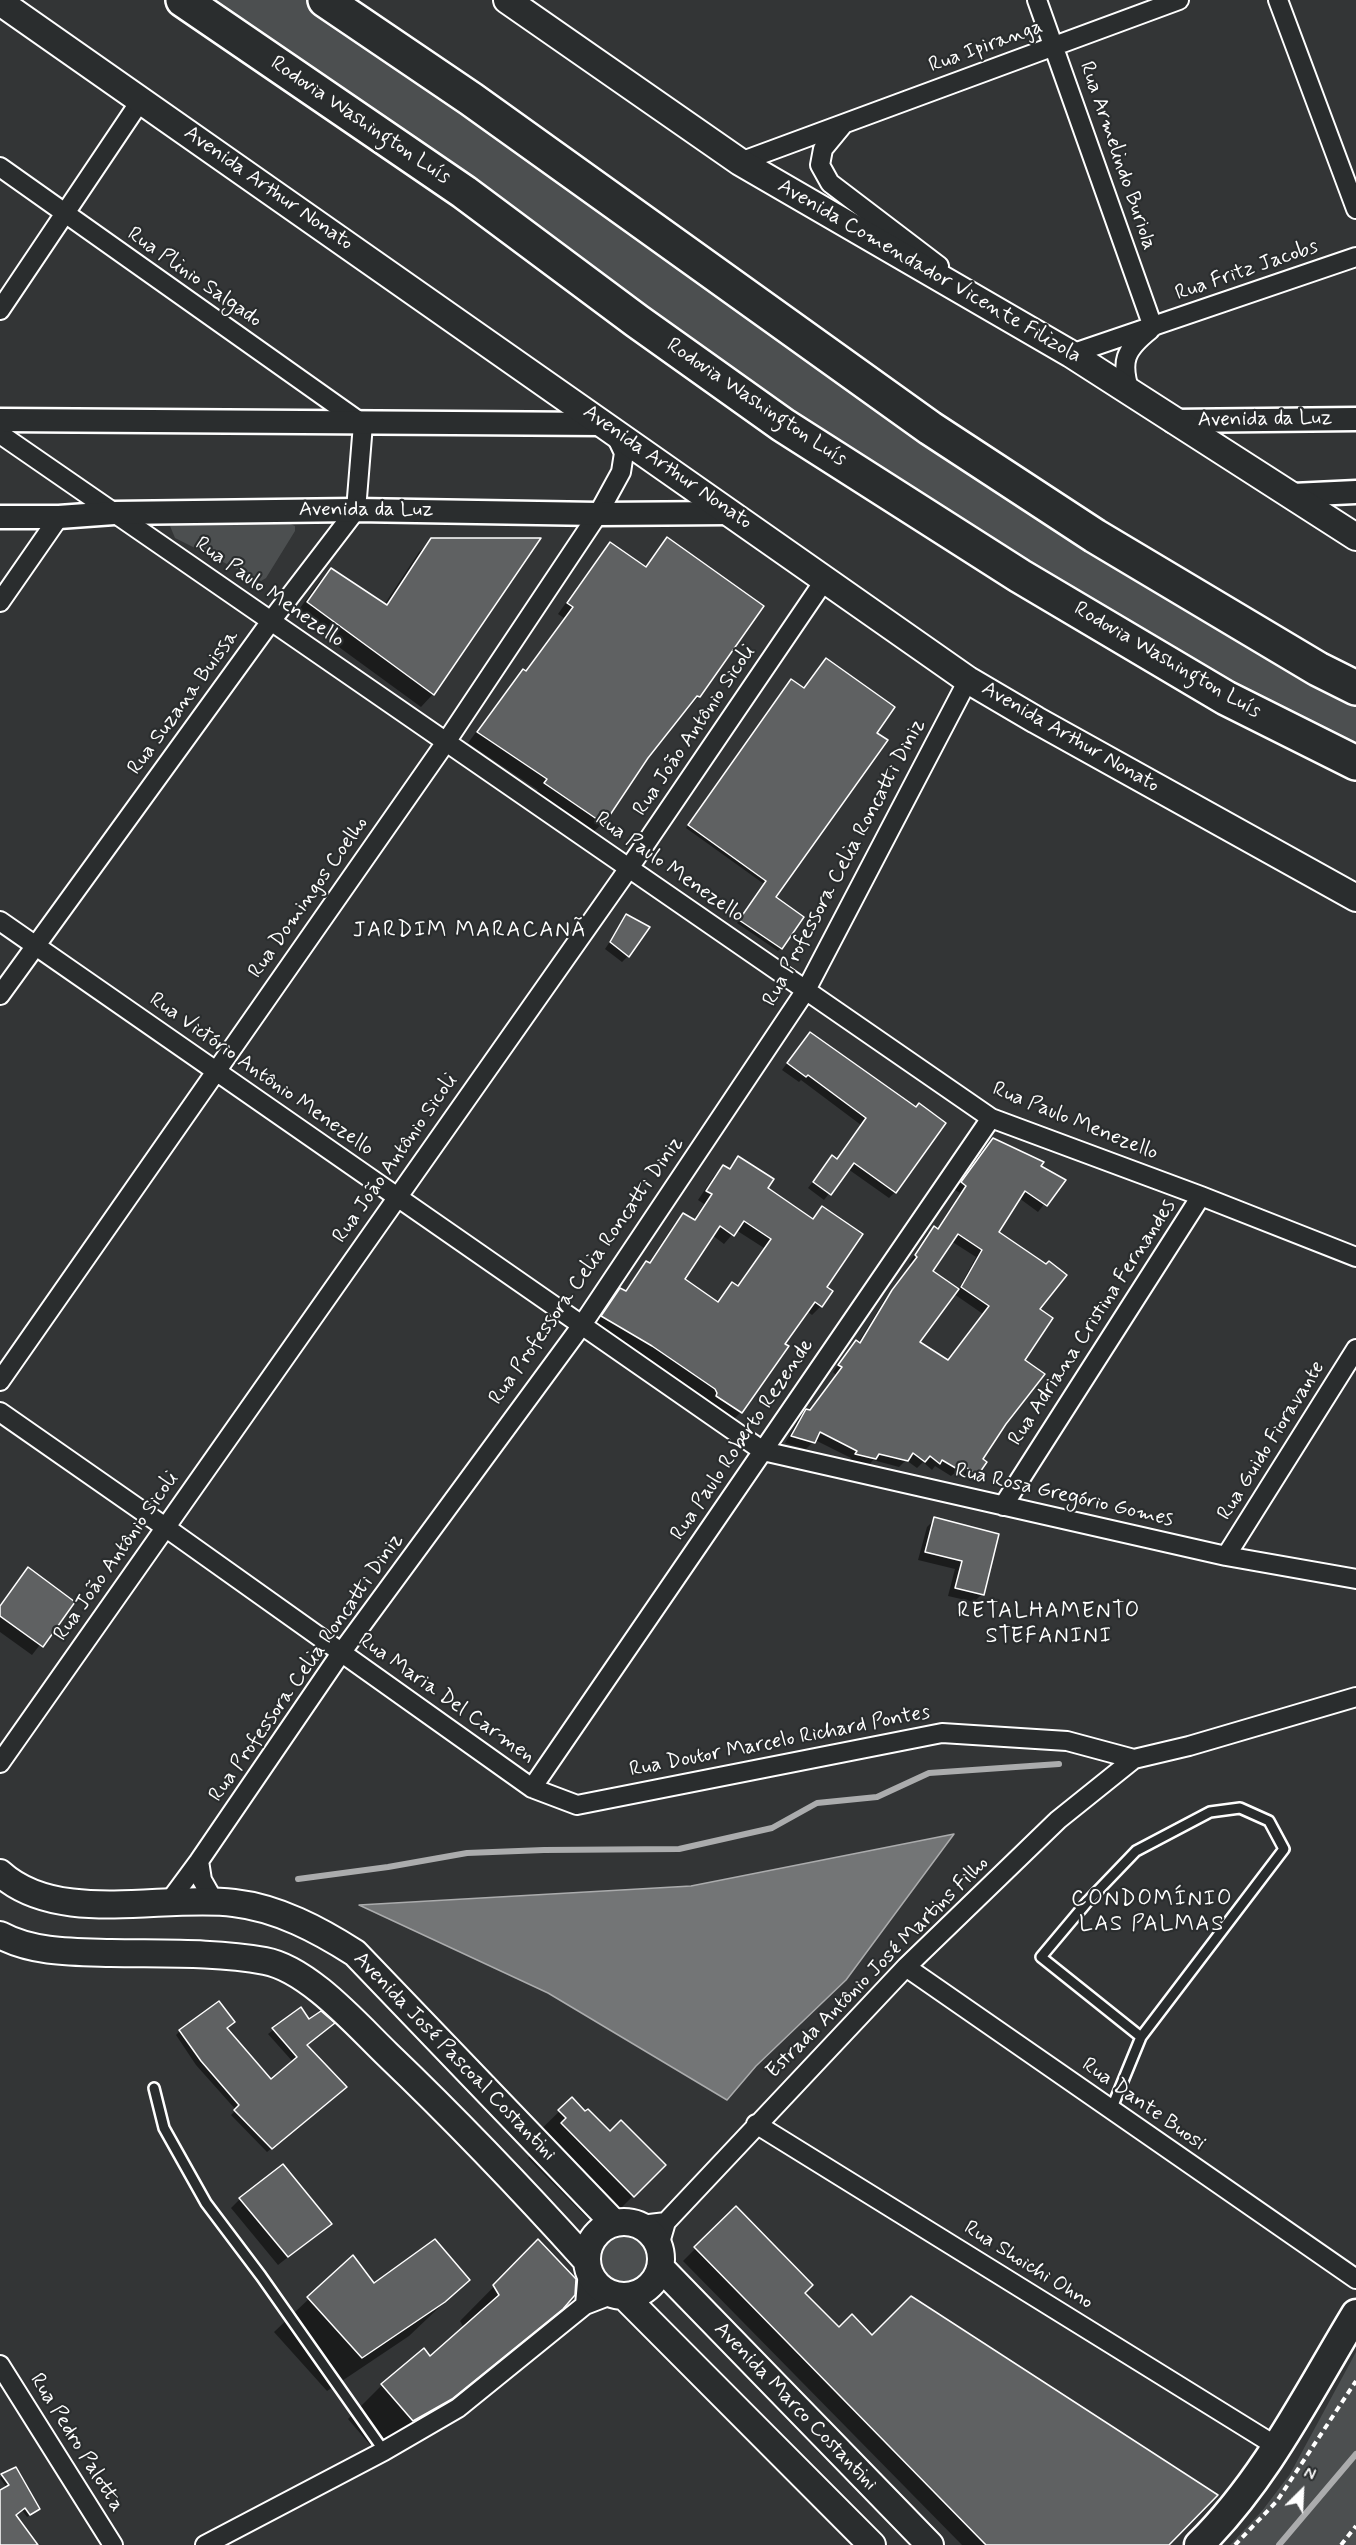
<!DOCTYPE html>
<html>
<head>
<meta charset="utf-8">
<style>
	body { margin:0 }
	#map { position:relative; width:1356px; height:2545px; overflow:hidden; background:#333536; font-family:Mynerve,sans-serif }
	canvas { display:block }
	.north { position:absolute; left:1272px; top:2461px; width:60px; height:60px; -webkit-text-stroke:4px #2a2d2e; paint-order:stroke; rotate:24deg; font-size:16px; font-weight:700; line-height:24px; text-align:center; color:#fff }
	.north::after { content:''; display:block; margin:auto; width:21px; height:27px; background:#fff; clip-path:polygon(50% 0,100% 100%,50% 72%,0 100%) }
</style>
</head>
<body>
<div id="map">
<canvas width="1356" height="2545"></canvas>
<div class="north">N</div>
</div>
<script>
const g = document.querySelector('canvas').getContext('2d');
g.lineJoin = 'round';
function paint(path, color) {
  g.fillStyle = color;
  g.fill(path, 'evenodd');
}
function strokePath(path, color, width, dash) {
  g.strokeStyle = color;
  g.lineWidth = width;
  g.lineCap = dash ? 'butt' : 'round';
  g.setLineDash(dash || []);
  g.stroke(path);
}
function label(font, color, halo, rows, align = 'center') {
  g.font = font + ' Mynerve,sans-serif';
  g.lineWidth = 4.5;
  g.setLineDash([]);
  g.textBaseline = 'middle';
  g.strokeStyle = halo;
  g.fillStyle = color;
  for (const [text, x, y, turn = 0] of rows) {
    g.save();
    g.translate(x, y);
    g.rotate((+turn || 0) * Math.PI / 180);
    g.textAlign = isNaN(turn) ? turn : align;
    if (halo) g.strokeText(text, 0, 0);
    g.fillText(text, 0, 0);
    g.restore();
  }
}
const green = new Path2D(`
	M206,0H312L1356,700V751L1233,688L853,458Z
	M284,521L295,526V531L266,578L261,581L175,538L170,526L181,523Z
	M596 2259a27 27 0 1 1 54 0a27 27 0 1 1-54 0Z
	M1356,2352V2545H1230L1262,2511L1290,2474Z`);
const water = new Path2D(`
	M954,1834L846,1980L756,2066L727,2100L548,1993L359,1905L691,1886Z`);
const shadow = new Path2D(`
	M667,539L699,696L647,757L603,823L592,833L535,794L538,790L468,743L513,682L525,672L564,618L558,614L600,555L610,544L644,568Z
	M432,540L433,694L421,707L295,615L319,582L331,570L384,605L419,552Z
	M788,684L803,690L875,733L774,898L781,948L778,951L737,923L764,884L686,828Z
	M627,916L628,956L622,962L605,949Z
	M804,1040L915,1108L895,1192L889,1198L848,1169L824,1200L808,1188L827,1163L836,1160L861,1125L801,1080L799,1082L782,1070Z
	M994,1140L1063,1180L1038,1212L1019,1198L997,1233L1038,1309L1005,1423L981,1460L985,1462L977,1475L970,1481L956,1472L951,1476L935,1466L932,1470L923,1462L917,1468L906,1460L899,1467L873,1460L868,1466L849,1461L851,1458L815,1440L806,1449L785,1443L799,1418L806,1411H809L836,1375L833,1372L849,1349L856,1342L858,1343L885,1299L911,1264L909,1263L927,1234L934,1228L937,1229L960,1193L955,1190ZM951,1241L976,1257L958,1290L931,1271ZM954,1294L983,1314L947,1362L918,1343Z
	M738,1158L766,1189L811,1220L822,1208L825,1287L821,1306L812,1315L807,1311L741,1412L732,1421L708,1405L709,1402L706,1398L616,1337L614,1339L594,1326L612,1299L621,1290L624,1292L638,1272L648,1264L675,1223L684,1215L693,1221L704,1204L698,1200L714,1176L723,1167L728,1170ZM736,1230L764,1248L737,1287L732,1284L716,1302L683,1279L712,1235L724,1244Z
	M935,1519L997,1535L982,1594L974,1602L948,1596L955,1569L918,1560L927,1527Z
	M28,1569L73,1602L32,1655L0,1632V1605Z
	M301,2009L305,2045L341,2092L267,2152L231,2115L236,2110L196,2065L176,2035L180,2031L225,2029L271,2081L293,2062L268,2034Z
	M572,2099L610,2133L664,2165L599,2230L528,2158L533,2153L525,2145Z
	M240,2199L330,2224L278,2265L231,2208Z
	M736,2208L803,2293L839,2329L872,2337L1167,2545H962L683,2261Z
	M538,2242L562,2307L527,2343L416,2433L378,2454L348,2419L382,2385L424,2350L430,2358L464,2328L460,2321Z
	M353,2257L373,2285L468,2280L409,2336L327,2391L274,2332Z
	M2,2476L36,2511L27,2517L22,2510L14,2515L32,2545H0V2491L7,2488L0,2478Z`);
const stream = new Path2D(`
	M298,1879L388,1867L467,1853L544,1850L679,1849L772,1828L817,1803L877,1797L929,1773L1059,1764
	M1279,2545L1356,2454`);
const building = new Path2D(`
	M667,537L764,606L700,697L697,696L648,758L604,824L544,783L547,779L477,732L523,669L526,671L573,607L567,603L610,542L646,567Z
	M431,538H541L434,695L307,602L331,568L387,605Z
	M826,658L895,707L877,733L888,740L776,897L804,917L782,949L739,920L766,881L688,825L791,679L804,688Z
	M626,914L650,927L629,957L610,942Z
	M810,1032L916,1107L919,1103L946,1123L896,1193L854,1163L831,1195L813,1182L832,1155L837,1159L866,1118L808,1075L806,1077L787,1063Z
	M993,1138L1044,1162L1041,1166L1066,1180L1047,1206L1025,1191L999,1232L1046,1264L1049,1261L1067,1275L1040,1309L1053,1318L1025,1360L1045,1374L1006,1424L983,1459L987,1462L978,1475L964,1466L959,1470L942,1460L940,1464L930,1456L925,1462L913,1453L908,1461L879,1454L876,1459L855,1454L857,1451L820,1432L815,1443L791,1436L806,1409L810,1410L842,1367L838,1365L856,1340L860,1343L892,1290L917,1257L915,1255L934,1226L938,1229L966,1186L961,1182ZM958,1234L982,1250L961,1287L989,1306L948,1360L920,1342L959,1289L933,1271Z
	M738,1156L774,1179L768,1188L813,1219L822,1206L863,1234L827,1287L833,1291L822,1307L815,1302L785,1344L789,1346L742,1413L716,1396L717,1393L715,1389L652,1346L601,1316L620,1288L626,1291L646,1261L650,1263L683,1213L695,1220L712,1194L706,1191L723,1165L730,1169ZM744,1221L771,1239L738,1286L732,1282L718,1302L685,1279L720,1226L734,1236Z
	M934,1517L999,1534L984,1595L955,1588L962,1561L925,1552Z
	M28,1567L75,1602L43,1647L0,1616V1606Z
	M219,2001L235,2022L227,2028L271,2079L297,2057L272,2028L301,2007L309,2019L321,2011L335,2023L307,2045L347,2087L272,2149L234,2110L239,2105L201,2061L179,2030Z
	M572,2097L585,2111L588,2109L610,2131L621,2120L666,2165L634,2197L561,2123L566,2118L558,2110Z
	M283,2164L332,2224L288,2257L239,2198Z
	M736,2206L813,2285L805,2293L839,2327L852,2314L872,2335L911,2296L1218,2495L1169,2545H986L694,2247Z
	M435,2239L470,2280L445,2302L362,2358L307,2297L353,2255L374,2283Z
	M538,2239L576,2279L575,2295L563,2309L452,2399L413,2421L381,2384L424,2348L430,2356L499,2295L493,2285Z
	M16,2467L40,2509L30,2515L25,2508L16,2515L38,2545H0V2490L9,2485L1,2474Z`);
const path = new Path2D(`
	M1235,2545L1277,2501L1356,2381
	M1341,2545L1356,2526`);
const service = new Path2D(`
	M154,2088L164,2128L206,2203L261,2276L384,2451
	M1111,2110L1141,2037L1284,1849L1269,1821L1240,1808L1210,1812L1136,1851L1088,1901L1041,1957L1141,2037`);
const minor = new Path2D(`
	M1037,0L1153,327
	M1278,0L1356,209
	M842,126L823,149L820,165L830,183L939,266
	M740,162L1179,0
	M0,167L363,424L356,510L271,621L0,995
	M0,310L141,100
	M1071,354L1356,257
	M1130,392C1120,361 1125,350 1150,330
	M0,434L991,1118L1201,1196L1356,1257
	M0,602L59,517
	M0,921L763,1451L1226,1556L1356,1579
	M0,1381L446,742L598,514L621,472L624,453L615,434
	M0,1412L165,1527L532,1788L577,1805L942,1733L1067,1741L1134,1759
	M1003,1506L1201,1196
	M1226,1556L1356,1349
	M0,1763L629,868L826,578
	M532,1788L991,1118
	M199,1861L202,1880L215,1903
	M168,1903L199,1861L341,1653L582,1325L806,990L968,680
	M906,1967L1356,2279
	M756,2124L1276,2446
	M641,2225L666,2222
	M659,2246L666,2222L906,1967L1058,1820L1134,1759L1189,1746L1356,1697
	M585,2305L588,2271
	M0,2365L113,2545
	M205,2545L384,2451L458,2408L585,2305L611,2295`);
const tertiary = new Path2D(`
	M0,420L604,424
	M1173,421L1356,419
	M1293,495L1356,492
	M0,517H59L114,513L356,510L598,514L731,513`);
const secondary = new Path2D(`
	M507,0L740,162L1071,354L1356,537
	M0,2L968,680L1036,720L1356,898
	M0,1873C58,1926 163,1894 234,1903C278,1908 319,1930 355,1953L614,2223
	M0,1935C33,1953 74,1952 111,1953C162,1954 215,1952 265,1961C308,1969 356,2024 387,2054C456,2120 522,2189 586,2260
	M587 2259a37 37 0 1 1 74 0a37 37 0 1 1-74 0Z
	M661,2268L930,2545
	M625,2297L872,2545`);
const primary = new Path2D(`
	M1199,2545C1266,2479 1308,2393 1356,2314`);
const motorway = new Path2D(`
	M183,0L464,192L637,321L783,425L1020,576L1226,698L1356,763
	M325,0L471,99L930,428L1095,536L1318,669L1356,688`);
const streetNames = [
	["Rua Ipiranga",986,47,-20],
	["Rodovia Washington Luís",360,121,34],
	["Rua Armelindo Buriola",1117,156,71],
	["Avenida Arthur Nonato",268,189,35],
	["Rua Fritz Jacobs",1247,271,-19],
	["Avenida Comendador Vicente Filizola",929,272,30],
	["Rua Plinio Salgado",194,278,35],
	["Rodovia Washington Luís",756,403,34],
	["Avenida da Luz",1265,420,-1],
	["Avenida Arthur Nonato",667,468,35],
	["Avenida da Luz",366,511],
	["Rua Paulo Menezello",269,593,35],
	["Rodovia Washington Luís",1167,661,30],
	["Rua Suzana Buissa",184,703,-54],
	["Rua João Antônio Sicoli",695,731,-56],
	["Avenida Arthur Nonato",1070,738,30],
	["Rua Professora Celia Roncatti Diniz",845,863,-62],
	["Rua Paulo Menezello",669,868,35],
	["Rua Domingos Coelho",309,898,-55],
	["Rua Victório Antônio Menezello",261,1075,35],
	["Rua Paulo Menezello",1075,1122,22],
	["Rua João Antônio Sicoli",396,1159,-55],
	["Rua Professora Celia Roncatti Diniz",587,1271,-55],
	["Rua Adriana Cristina Fernandes",1093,1323,-57],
	["Rua Paulo Roberto Rezende",743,1440,-56],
	["Rua Guido Fioravante",1272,1441,-58],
	["Rua Rosa Gregório Gomes",1064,1496,13],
	["Rua João Antônio Sicoli",117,1557,-55],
	["Rua Professora Celia Roncatti Diniz",307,1668,-55],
	["Rua Maria Del Carmen",446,1699,35],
	["Rua Doutor Marcelo Richard Pontes",780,1742,-11],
	["Estrada Antônio José Martins Filho",878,1968,-45],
	["Avenida José Pascoal Costantini",454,2057,46],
	["Rua Dante Buosi",1143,2105,35],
	["Rua Shoichi Ohno",1028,2266,32],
	["Avenida Marco Costantini",795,2407,46],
	["Rua Pedro Palotta",76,2443,58]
];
const neighbourhoodNames = [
	["JARDIM MARACANÃ",470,931],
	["RETALHAMENTO",1049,1612],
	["STEFANINI",1049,1637],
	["CONDOMÍNIO",1152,1900],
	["LAS PALMAS",1152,1925]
];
paint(green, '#4c4f50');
paint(water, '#737576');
strokePath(water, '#abacad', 1.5);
paint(shadow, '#0007');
strokePath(stream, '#abacad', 6);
paint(building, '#5f6162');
strokePath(building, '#fff', 1.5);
strokePath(service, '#fff', 14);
strokePath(minor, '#fff', 22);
strokePath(tertiary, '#fff', 27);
strokePath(secondary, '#fff', 30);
strokePath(primary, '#fff', 33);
strokePath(motorway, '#fff', 38);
strokePath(path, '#fff', 4, [6, 4.5]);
strokePath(service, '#2a2d2e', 9);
strokePath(minor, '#2a2d2e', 18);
strokePath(tertiary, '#2a2d2e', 22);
strokePath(secondary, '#2a2d2e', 26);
strokePath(primary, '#2a2d2e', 28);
strokePath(motorway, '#2a2d2e', 33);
label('21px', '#fff', '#2a2d2e', streetNames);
g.letterSpacing = '1.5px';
label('22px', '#fff', '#2a2d2e', neighbourhoodNames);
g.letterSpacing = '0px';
</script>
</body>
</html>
